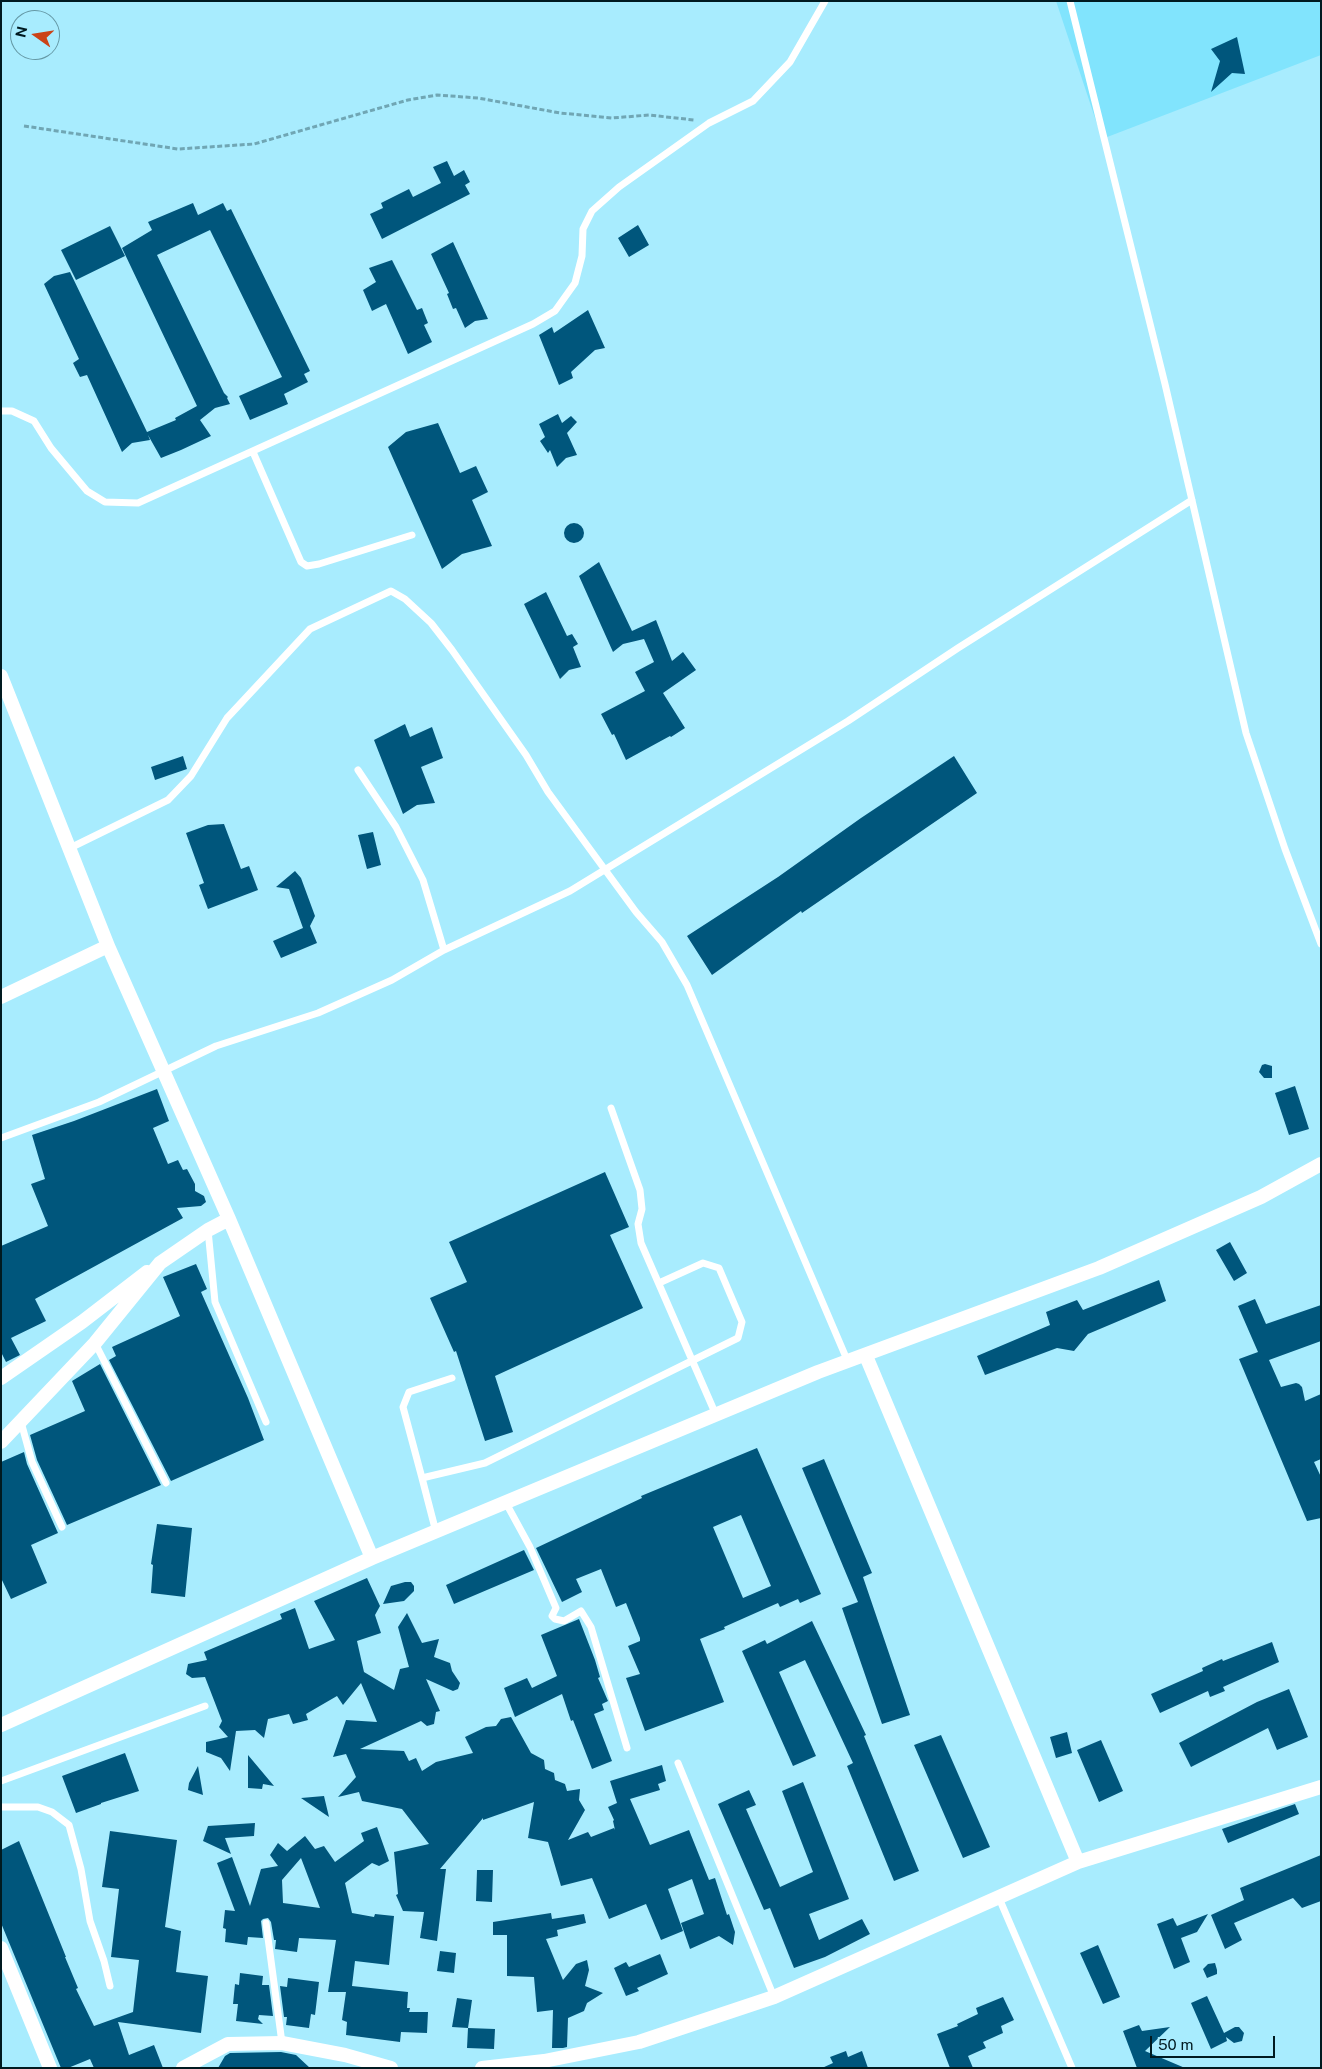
<!DOCTYPE html>
<html>
<head>
<meta charset="utf-8">
<style>
	body { margin:0 }
	#map { position:relative; width:1322px; height:2069px; overflow:hidden; background:#a8ecfe; font-family:"Public Sans",sans-serif }
	canvas { display:block }
	.frame { position:absolute; inset:0; border:2px solid #001a20; pointer-events:none }
	.north { position:absolute; left:10px; top:10px; width:50px; height:50px; box-sizing:border-box; background:#a8ecfe; border:1px solid #6598a5; border-radius:50%; rotate:283deg; font-size:14px; font-weight:700; line-height:20px; text-align:center; color:#001a20 }
	.north::after { content:''; display:block; margin:auto; width:18px; height:22px; background:#cb4317; clip-path:polygon(50% 0,100% 100%,50% 72%,0 100%) }
	.scale { position:absolute; left:1150px; top:2036px; width:125px; height:22px; box-sizing:border-box; border:2px solid #001a20; border-top:0; padding-left:6px; font-size:15px; line-height:18px; white-space:nowrap; color:#001a20; -webkit-text-stroke:4px #a8ecfe; paint-order:stroke }
</style>
</head>
<body>
<div id="map">
<canvas width="1322" height="2069"></canvas>
<div class="frame"></div>
<div class="north">N</div>
<div class="scale">50 m</div>
</div>
<script>
const g = document.querySelector('canvas').getContext('2d');
g.lineJoin = 'round';
function paint(path, color) {
  g.fillStyle = color;
  g.fill(path, 'evenodd');
}
function strokePath(path, color, width, dash) {
  g.strokeStyle = color;
  g.lineWidth = width;
  g.lineCap = dash ? 'butt' : 'round';
  g.setLineDash(dash || []);
  g.stroke(path);
}
const built = new Path2D(`
	M1056,1H1321V55L1102,139Z`);
const building = new Path2D(`
	M1237,37L1245,74L1232,73L1211,92L1220,61L1211,49Z
	M447,161L454,176L464,170L470,182L465,185L470,194L382,239L370,214L383,208L381,203L409,189L413,197L441,183L433,167Z
	M193,203L198,215L223,203L227,211L231,209L310,371L304,374L308,382L284,394L288,404L250,420L239,396L282,377L210,230L157,255L224,393L228,397L227,398L230,404L215,408L200,420L211,436L181,450L161,458L148,435L150,440L132,443L122,452L87,375L80,377L73,363L79,359L44,284L54,276L70,272L147,432L176,420L175,418L197,406L122,248L152,230L148,222Z
	M638,225L649,245L629,257L618,238Z
	M110,226L125,256L76,280L61,250Z
	M453,242L488,319L475,321L465,328L456,308L453,309L447,294L449,293L431,254Z
	M392,260L417,310L422,308L428,323L424,325L432,342L408,354L386,304L372,311L363,290L376,282L369,268Z
	M588,310L605,348L595,350L571,372L573,378L559,385L539,335L552,327L554,333Z
	M558,414L562,423L571,416L577,422L567,433L577,455L566,458L557,467L550,450L548,453L540,441L545,437L539,424Z
	M438,423L460,473L476,466L488,492L472,500L492,546L462,554L442,569L388,447L406,432Z
	M564 533a10 10 0 1 1 20 0a10 10 0 1 1-20 0Z
	M599,562L632,631L656,620L672,661L683,652L696,670L663,693L685,728L671,737L670,736L626,760L614,734L612,735L601,714L645,691L635,672L654,662L644,639L623,644L613,652L579,576Z
	M546,592L567,636L572,634L578,644L573,647L581,667L569,670L560,679L524,604Z
	M405,724L410,737L432,727L443,758L421,767L435,803L417,805L403,814L374,740Z
	M183,756L187,769L155,780L151,767Z
	M954,756L977,793L802,913L801,911L712,975L687,936L778,877L861,818Z
	M224,824L241,869L249,866L258,890L208,909L199,885L204,883L186,833L208,825Z
	M373,832L381,865L367,869L358,835Z
	M295,871L301,878L315,916L310,926L317,943L281,958L273,941L303,928L289,889L276,887Z
	M1265,1064L1272,1066V1078H1264L1259,1072L1262,1065Z
	M1295,1086L1309,1129L1289,1135L1275,1093Z
	M157,1089L169,1121L153,1128L168,1164L178,1160L183,1170L187,1169L195,1184V1191L204,1196L206,1202L201,1206L177,1208L183,1218L35,1299L46,1321L11,1338L20,1355L6,1362L1,1352V1246L48,1226L31,1184L45,1179L32,1135L74,1121Z
	M605,1172L629,1227L610,1235L643,1308L495,1376L513,1432L485,1441L456,1351L454,1352L430,1298L467,1282L449,1242Z
	M1230,1242L1247,1273L1234,1281L1216,1250Z
	M196,1264L207,1289L201,1292L248,1398L264,1440L171,1481L109,1360L116,1356L112,1347L180,1316L163,1277Z
	M1159,1280L1166,1301L1088,1334L1074,1351L1057,1348L985,1375L977,1356L1050,1325L1046,1312L1077,1300L1083,1310Z
	M1255,1299L1266,1324L1321,1305V1341L1269,1360L1281,1387L1296,1383L1299,1384L1302,1387L1305,1401L1321,1394V1459L1314,1462L1321,1477V1518L1307,1521L1239,1359L1258,1352L1238,1306Z
	M100,1364L161,1485L67,1525L37,1460L30,1435L85,1411L72,1381Z
	M757,1448L821,1594L800,1603L798,1599L780,1607L778,1603L724,1627L725,1629L700,1639L724,1702L645,1731L626,1678L640,1674L628,1646L640,1641V1638L626,1603L616,1607L601,1569L576,1579L582,1592L562,1602L536,1548L642,1498L641,1496ZM741,1515L771,1586L743,1598L713,1527Z
	M24,1452L27,1464L58,1533L31,1545L47,1583L11,1599L1,1578V1462Z
	M824,1459L872,1573L863,1577L910,1715L882,1724L842,1608L858,1602L802,1468Z
	M157,1524L192,1528L185,1597L151,1593L153,1565L151,1564Z
	M524,1550L534,1570L454,1604L446,1585Z
	M367,1578L380,1606L375,1615L381,1633L357,1641L364,1672L394,1690L400,1669L409,1667L398,1627L407,1613L422,1643L439,1639L434,1657L450,1663L452,1671L460,1683L458,1689L453,1691L426,1679L440,1711L436,1712L434,1724L427,1726L421,1721L360,1749L404,1751L409,1761L416,1758L422,1771L436,1762L473,1753L465,1737L486,1727L496,1726L501,1719L511,1717L531,1753L544,1760L545,1769L554,1773L555,1780L565,1784L567,1791L580,1789L579,1800L585,1810L568,1840L588,1832L591,1837L614,1828L615,1830L613,1821L614,1820L608,1807L617,1803L610,1781L662,1765L666,1781L658,1784L660,1790L630,1799L650,1845L689,1830L709,1880L715,1878L727,1915L729,1914L735,1932L733,1945L719,1936L690,1949L681,1923L704,1914L692,1879L668,1889L683,1931L661,1940L646,1904L609,1919L592,1878L561,1886L548,1842L528,1838L534,1802L483,1820V1818L440,1869H446L437,1941L420,1938L424,1912L403,1911L396,1895L398,1894L394,1852L429,1844L402,1809L362,1801L359,1792L338,1797L356,1777L346,1754L333,1757L346,1720L377,1722L361,1683L343,1705L337,1696L306,1714L308,1720L293,1724L289,1714L268,1719L264,1738L255,1730L236,1731L230,1771L221,1758L206,1752V1742L228,1737L219,1727L222,1721L205,1677L192,1678L186,1674L188,1664L207,1660L204,1652L282,1619L280,1614L295,1608L309,1649L335,1640L314,1601Z
	M405,1582H411L414,1586V1591L404,1601L383,1604L391,1586Z
	M579,1619L595,1660L600,1677L598,1678L608,1701L602,1704L604,1710L594,1714L612,1761L592,1769L573,1720L571,1721L562,1694L515,1717L504,1688L527,1678L532,1688L557,1676L541,1635Z
	M812,1621L866,1735L864,1736L919,1871L894,1881L847,1766L853,1763L805,1660L779,1672L816,1756L793,1766L742,1651L765,1640L767,1644Z
	M1272,1642L1279,1662L1223,1687L1225,1691L1210,1697L1208,1691L1160,1713L1151,1694L1203,1671L1202,1668L1222,1659L1223,1661Z
	M1289,1689L1308,1737L1277,1750L1268,1728L1191,1767L1179,1743L1257,1702Z
	M1067,1732L1072,1753L1056,1758L1050,1737Z
	M941,1735L990,1847L963,1858L914,1745Z
	M1101,1740L1123,1791L1099,1802L1077,1750Z
	M125,1753L139,1791L101,1803V1804L76,1813L62,1776Z
	M248,1755L274,1786L263,1784L262,1789L248,1788Z
	M198,1766L203,1795L188,1790L189,1783Z
	M803,1782L849,1899L809,1914L819,1940L862,1919L870,1934L825,1957L794,1968L770,1908L764,1910L718,1804L749,1790L756,1805L746,1809L780,1887L813,1872L782,1791Z
	M324,1796L329,1817L301,1798Z
	M1295,1804L1299,1814L1228,1843L1222,1829Z
	M255,1823L254,1836L225,1838L231,1854L203,1841L208,1826Z
	M377,1827L389,1861L379,1866L372,1863L345,1883L352,1913L374,1917L375,1914L394,1916L389,1965L355,1961L352,1986L408,1992L407,2008H410L409,2012H428L427,2033L401,2032L400,2042L346,2035L347,2022L342,2020L346,1992H328L336,1940L299,1938L297,1952L275,1949L276,1940H274L271,1922L268,1918L263,1919L261,1921L263,1938L248,1937L247,1945L225,1942L226,1929L223,1928L225,1910L235,1911L217,1863L232,1857L250,1906L261,1869L278,1866L270,1855L278,1843L287,1851L305,1836L315,1849L324,1846L335,1862L364,1841L361,1833ZM301,1858L320,1908L283,1903L282,1880Z
	M110,1831L177,1840L165,1927L181,1931L176,1972L208,1976L201,2033L118,2022L129,2055L154,2045L163,2068H94L90,2059L68,2068H61L1,1923V1850L19,1841L66,1957H65L78,1988L76,1989L94,2026L133,2012L139,1960L111,1957L119,1889L102,1887Z
	M1321,1855V1901L1302,1908L1293,1898L1234,1923L1242,1940L1225,1949L1211,1915L1244,1900L1240,1888Z
	M477,1870H493L492,1902L476,1901Z
	M551,1913L552,1919L584,1914L586,1923L557,1930L558,1936L546,1939L563,1980L576,1964L587,1960L589,1970L585,1986L603,1993L587,2003L584,2011L568,2018L567,2047L563,2048H552L553,2010L537,2012L534,1977L507,1976V1935H493V1922Z
	M1208,1914L1197,1932L1181,1938L1190,1962L1174,1969L1157,1924L1173,1918L1177,1926Z
	M1098,1945L1120,1997L1103,2004L1080,1953Z
	M440,1951L456,1953L454,1973L437,1971Z
	M660,1954L668,1974L637,1988L639,1991L626,1996L614,1968L626,1962L629,1967Z
	M1215,1963L1217,1970V1974L1207,1978L1203,1969L1208,1964Z
	M240,1973L263,1976L262,1985H269L273,2016L259,2015L258,2019L263,2024L236,2021L238,2004H233L235,1984L239,1985Z
	M288,1978L319,1982L315,2015L311,2014L309,2028L286,2025L287,2017H284L280,1986L287,1987Z
	M1207,1996L1224,2033L1235,2027H1239L1244,2033L1242,2041L1234,2043L1226,2037L1227,2041L1211,2049L1191,2003Z
	M1003,1997L1014,2020L1001,2026L1003,2033L983,2042L986,2048L968,2056L973,2068H950L937,2034L958,2026L957,2024L978,2014L976,2008Z
	M457,1998L472,2000L468,2028L495,2029L494,2049L467,2048L468,2028L452,2027Z
	M1139,2025L1142,2031L1170,2027L1145,2051L1185,2068H1137L1123,2031Z
	M846,2051L848,2057L862,2051L868,2068H822L833,2063L830,2057Z
	M281,2052L296,2055L310,2068H218L225,2056L230,2053Z`);
const path = new Path2D(`
	M24,126L178,149L254,144L408,100L437,95L478,98L560,113L612,118L649,115L694,120`);
const service = new Path2D(`
	M1070,1L1165,384L1246,733L1285,849L1321,944
	M1,411H12L34,421L51,448L87,491L105,502L138,503L533,324L555,311L575,283L582,256L583,229L592,211L619,187L709,123L753,101L790,62L825,1
	M253,452L301,562L307,566L319,564L412,535
	M358,770L396,827L423,880L444,950
	M70,848L168,800L191,776L227,718L310,629L391,591L405,599L431,623L452,650L526,755L548,792L636,912L662,942L687,985L848,1362
	M611,1108L640,1190L642,1209L638,1224L641,1243L716,1415
	M1,1138L99,1102L216,1046L318,1013L392,980L444,950L570,891L848,721L958,648L1192,500
	M208,1230L215,1302L266,1422
	M95,1343L166,1483
	M452,1378L409,1392L403,1407L422,1478L485,1463L738,1338L742,1322L719,1268L703,1263L659,1283
	M21,1422L32,1462L62,1527
	M422,1478L436,1532
	M506,1503L530,1547L556,1608L552,1616L555,1619L564,1621L581,1611L591,1627L627,1748
	M678,1763L774,1997
	M1,1781L205,1706
	M1,1807H38L52,1812L69,1825L81,1869L90,1921L104,1961L110,1986
	M999,1898L1072,2068
	M266,1923L282,2043`);
const minor = new Path2D(`
	M1,676L108,946L229,1219L372,1558
	M1,997L108,946
	M866,1356L1078,1862
	M1,1378L82,1322L147,1272
	M1,1442L95,1343L160,1263L208,1230L229,1219
	M1,1725L372,1558L818,1372L1099,1268L1261,1197L1321,1164
	M1,1948L50,2068
	M183,2068L228,2044L282,2043L345,2055L391,2068
	M482,2068L544,2061L639,2042L774,1997L1078,1862L1321,1787`);
paint(built, '#81e4fd');
paint(building, '#00567c');
strokePath(path, '#70a6b4', 3, [5, 2.5]);
strokePath(service, '#fff', 7);
strokePath(minor, '#fff', 14);
</script>
</body>
</html>
